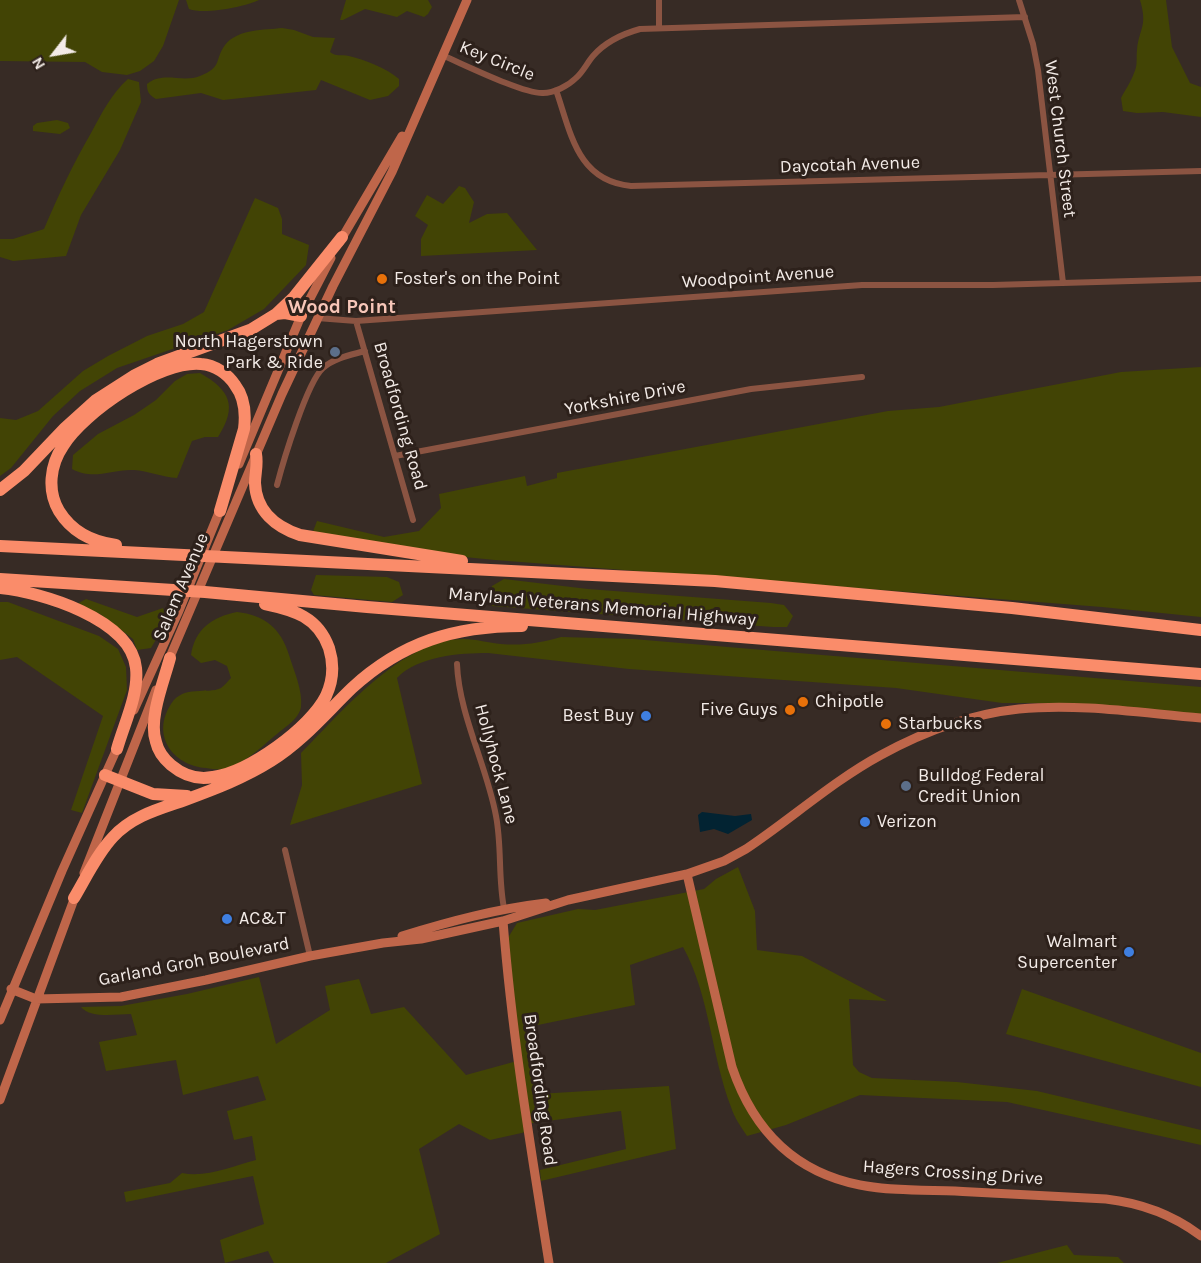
<!DOCTYPE html>
<html>
<head>
<meta charset="utf-8">
<style>
	body { margin:0 }
	#map { position:relative; width:1201px; height:1263px; overflow:hidden; background:#372b25; font-family:Karla,sans-serif }
	canvas { display:block }
	.north { position:absolute; left:24px; top:24px; width:60px; height:60px; -webkit-text-stroke:4px #2d211b; paint-order:stroke; rotate:239deg; font-size:16px; font-weight:700; line-height:24px; text-align:center; color:#f3ebe7 }
	.north::after { content:''; display:block; margin:auto; width:21px; height:27px; background:#f3ebe7; clip-path:polygon(50% 0,100% 100%,50% 72%,0 100%) }
</style>
</head>
<body>
<div id="map">
<canvas width="1201" height="1263"></canvas>
<div class="north">N</div>
</div>
<script>
const g = document.querySelector('canvas').getContext('2d');
g.lineJoin = 'round';
function paint(path, color) {
  g.fillStyle = color;
  g.fill(path, 'evenodd');
}
function strokePath(path, color, width, dash) {
  g.strokeStyle = color;
  g.lineWidth = width;
  g.lineCap = dash ? 'butt' : 'round';
  g.setLineDash(dash || []);
  g.stroke(path);
}
function label(font, color, halo, rows, align = 'center') {
  g.font = font + ' Karla,sans-serif';
  g.lineWidth = 6;
  g.setLineDash([]);
  g.textBaseline = 'middle';
  g.strokeStyle = halo;
  g.fillStyle = color;
  for (const [text, x, y, turn = 0] of rows) {
    g.save();
    g.translate(x, y);
    g.rotate((+turn || 0) * Math.PI / 180);
    g.textAlign = isNaN(turn) ? turn : align;
    if (halo) g.strokeText(text, 0, 0);
    g.fillText(text, 0, 0);
    g.restore();
  }
}
const green = new Path2D(`
	M0,0H179L163,46L154,61L140,71L127,75L102,72L85,62L0,61Z
	M186,0H259C244,7 204,15 189,9Z
	M346,0H428L432,7L428,14L424,17L407,11L397,17L365,9L343,20H340Z
	M1140,0H1166L1172,47L1190,83L1201,87V117L1163,112L1137,113L1123,111L1121,98C1125,90 1131,82 1134,73C1138,65 1136,59 1137,50C1139,28 1148,27 1140,0Z
	M282,28L294,30L313,37L335,38L330,52C336,57 341,54 349,56C366,60 386,68 399,79V86L388,96L370,100L321,80L316,90L223,100L201,93L156,99C149,95 147,92 147,84C163,71 182,83 200,76C223,67 214,60 225,45C237,29 265,30 282,28Z
	M128,79L139,82L141,102L120,150L81,215L66,256L13,261L0,257V239H13L44,229C58,196 73,164 91,133C102,113 111,94 128,79Z
	M57,120L68,123L70,128L60,134L33,131V126L37,123Z
	M459,186L465,188L474,202L469,223L487,214L507,213L537,250L421,256V239L428,225L415,216L427,195L443,204Z
	M255,198L278,208L282,219V234L309,245L306,265L264,309L228,330L117,368L80,391L53,416L11,468L0,476V418L16,420L38,411L83,371L108,356L147,336L183,324L204,312Z
	M1201,367V617L1102,607L495,560L424,553L312,534L317,521L384,537L419,531L441,508L439,494L525,476L527,486L557,478V473L888,411L939,407L1121,372Z
	M200,373C230,390 238,406 218,437H205L192,441L177,478C162,477 148,471 134,470C110,469 95,481 72,469L73,455L98,434L134,415L156,400L175,381L187,374Z
	M316,575L387,577L399,582L403,595L392,602L314,595L311,590Z
	M504,579L588,589L771,603L784,605L793,616L787,627H773L492,606L487,599L492,586Z
	M86,599L137,617L163,608L167,621L151,648L137,650L133,639L100,614L77,604Z
	M0,602H8L99,636L118,649L126,667L127,690L82,813L71,810L103,716L17,657L0,660Z
	M237,612C264,615 281,628 289,655C294,671 303,691 301,707C299,719 285,727 277,734C262,746 244,765 224,769C219,770 212,769 206,768C172,765 151,735 171,704C184,684 207,695 221,688C224,686 228,681 231,678L227,666L215,660L201,663L191,655C195,629 212,617 237,612Z
	M561,637L633,639L1201,687V715L1044,703H1002L896,688L629,669L488,653C460,653 418,656 397,678L422,784L290,825L302,785L301,753C341,713 402,639 464,639C476,639 489,643 501,644C522,646 540,643 561,637Z
	M738,867L755,911L757,950L802,956L887,1001L849,999L853,1065L859,1072L872,1078L957,1082L1037,1091L1201,1130V1145L1007,1102L860,1095L786,1125L747,1136C741,1127 734,1117 731,1107C711,1055 710,996 683,947L630,965L635,1005L533,1026L538,1094L669,1086L676,1149L541,1181L540,1170L626,1149L621,1111L526,1124V1132L490,1140L459,1124L419,1149L440,1234L386,1263H274L268,1251L225,1263L220,1240L264,1224L253,1176L126,1202L124,1192L170,1183L182,1173C206,1178 233,1166 256,1160L252,1136L234,1140L227,1111L266,1100L258,1076L183,1095L176,1060L106,1071L99,1042L137,1035L131,1014C117,1014 91,1019 81,1007L121,1006L187,994L259,977L276,1044L330,1010L325,986L359,979L371,1014L404,1007L466,1075L517,1061L503,946L517,923L578,909L595,910L704,889L716,879Z
	M1022,989L1201,1053V1087L1006,1034Z
	M1067,1245L1074,1255L1118,1257L1124,1263H997Z`);
const water = new Path2D(`
	M702,812L735,816L751,814L752,820L728,834L714,829L700,832L698,815Z`);
const street = new Path2D(`
	M659,0V28
	M1019,0L1033,44L1038,70L1063,283
	M444,56C465,65 524,94 543,93C554,93 568,86 576,78C583,72 587,63 593,56C606,41 622,34 640,29L1025,17
	M556,90C571,133 577,181 631,186L1201,171
	M317,318L356,321L862,285H993L1201,279
	M356,321L413,520
	M395,456L751,389L862,377
	M277,485C283,462 307,382 323,368C334,358 351,355 365,351
	M457,664C459,715 487,766 496,816C502,847 498,878 504,908
	M285,850L310,956`);
const secondary = new Path2D(`
	M339,243L402,136
	M239,464L301,316L331,258
	M167,664L282,394L333,286L392,172L467,0
	M134,710L178,613L222,505
	M84,873L156,690
	M687,874L732,1067C753,1129 794,1172 860,1185C890,1191 924,1190 955,1191C1005,1194 1055,1196 1106,1199C1141,1203 1172,1214 1201,1236
	M503,921C512,1036 531,1150 549,1263
	M402,936C451,921 496,909 546,903
	M11,989L36,999L121,997L206,980L310,956L383,943L421,939L503,921L568,900L687,874L724,861L746,849C791,819 833,781 881,755C923,732 971,714 1019,709C1079,703 1141,713 1201,718
	M0,1020L62,871L119,744
	M0,1100L76,894`);
const highway = new Path2D(`
	M276,314L294,297L342,237
	M256,454C258,465 255,473 255,483C256,511 276,527 300,535L462,561
	M0,490L24,471L65,428L96,400L135,375L157,364L250,330L276,314L285,313L301,316
	M116,545C92,542 72,532 59,511C47,491 50,465 63,446C84,412 160,360 201,364C215,365 228,374 235,385C245,398 246,413 244,429L220,511
	M0,546L715,581L1012,608L1201,630
	M0,579L205,592L367,607L1201,674
	M0,588C41,592 131,619 136,668C139,694 124,724 117,749
	M170,658C164,681 148,719 156,742C158,751 164,759 171,765C183,775 198,780 213,777C249,772 310,728 326,696C333,681 334,664 329,648C318,617 294,610 265,604
	M105,775L153,794L187,796
	M74,898C86,878 97,854 113,837C132,816 159,809 185,800C215,789 244,778 271,761C303,741 326,713 352,688C402,642 455,626 522,626`);
const markers = [
	[382,279,6,"#e8710a"],
	[335,352,6,"#5c6f8a"],
	[803,702,6,"#e8710a"],
	[790,710,6,"#e8710a"],
	[646,716,6,"#3f7fe0"],
	[886,724,6,"#e8710a"],
	[906,786,6,"#5c6f8a"],
	[865,822,6,"#3f7fe0"],
	[227,919,6,"#3f7fe0"],
	[1129,952,6,"#3f7fe0"]
];
const streetNames = [
	["Key Circle",497,61,22],
	["West Church Street",1060,139,83],
	["Daycotah Avenue",850,165,-2],
	["Woodpoint Avenue",758,277,-4],
	["Yorkshire Drive",625,398,-11],
	["Broadfording Road",400,416,74],
	["Salem Avenue",181,587,-67],
	["Maryland Veterans Memorial Highway",602,607,5],
	["Hollyhock Lane",496,764,75],
	["Garland Groh Boulevard",194,962,-11],
	["Broadfording Road",540,1090,82],
	["Hagers Crossing Drive",953,1173,4]
];
const poiNames = [
	["Foster's on the Point",394,279],
	["North Hagerstown",323,342,"right"],
	["Park & Ride",323,363,"right"],
	["Chipotle",815,702],
	["Five Guys",778,710,"right"],
	["Best Buy",634,716,"right"],
	["Starbucks",898,724],
	["Bulldog Federal",918,776],
	["Credit Union",918,797],
	["Verizon",877,822],
	["AC&T",239,919],
	["Walmart",1117,942,"right"],
	["Supercenter",1117,963,"right"]
];
const neighbourhoodNames = [
	["Wood Point",342,307]
];
paint(green, '#424405');
paint(water, '#022332');
strokePath(street, '#8b5442', 6);
strokePath(secondary, '#bf664a', 9);
strokePath(highway, '#fa8c6a', 12);
for (const [x, y, r, color] of markers) {
  const dot = new Path2D();
  dot.arc(x, y, r, 0, 2 * Math.PI);
  g.fillStyle = color;
  g.fill(dot);
  strokePath(dot, '#2d211b', 2);
}
label('18px', '#f3ebe7', '#2d211b', streetNames);
label('18px', '#f3ebe7', '#2d211b', poiNames, 'left');
label('bold 20px', '#f7c6b8', '#2d211b', neighbourhoodNames);
</script>
</body>
</html>
